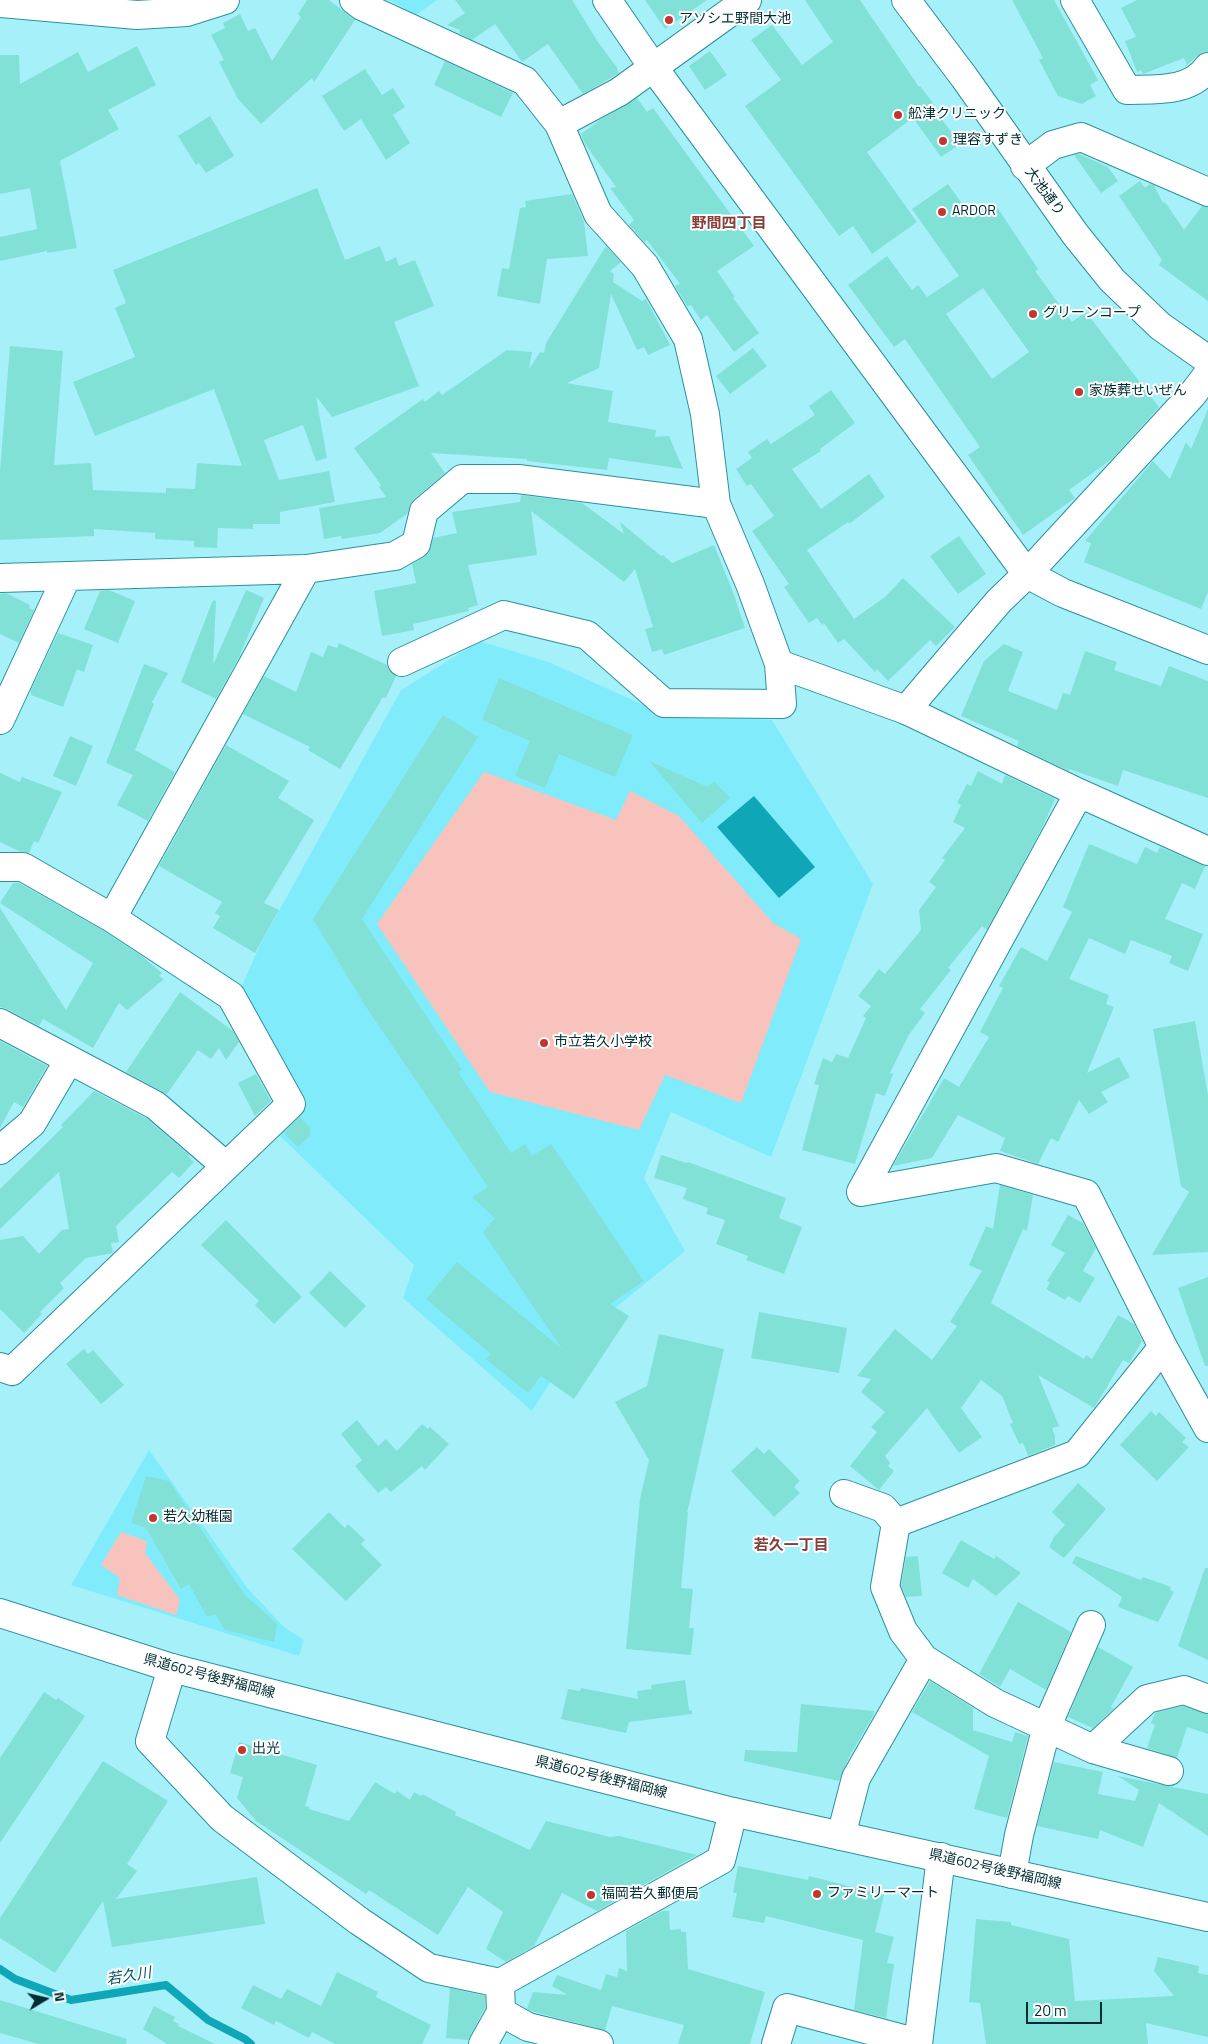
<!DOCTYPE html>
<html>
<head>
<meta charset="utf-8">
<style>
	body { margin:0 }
	#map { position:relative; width:1208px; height:2044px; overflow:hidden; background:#a6f0fa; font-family:"Titillium Web",sans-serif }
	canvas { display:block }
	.north { position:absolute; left:20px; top:1974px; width:50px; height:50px; -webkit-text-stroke:4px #fff; paint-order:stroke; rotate:81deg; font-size:14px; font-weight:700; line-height:20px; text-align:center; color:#002d32 }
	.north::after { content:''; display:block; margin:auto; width:18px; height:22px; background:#002d32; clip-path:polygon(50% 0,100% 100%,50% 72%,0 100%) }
	.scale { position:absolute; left:1026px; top:2002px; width:76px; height:22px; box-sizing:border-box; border:2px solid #002d32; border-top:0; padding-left:6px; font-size:15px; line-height:18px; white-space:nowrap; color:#002d32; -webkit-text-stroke:4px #fff; paint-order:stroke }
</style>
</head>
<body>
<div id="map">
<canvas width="1208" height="2044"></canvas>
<div class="north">N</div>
<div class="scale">20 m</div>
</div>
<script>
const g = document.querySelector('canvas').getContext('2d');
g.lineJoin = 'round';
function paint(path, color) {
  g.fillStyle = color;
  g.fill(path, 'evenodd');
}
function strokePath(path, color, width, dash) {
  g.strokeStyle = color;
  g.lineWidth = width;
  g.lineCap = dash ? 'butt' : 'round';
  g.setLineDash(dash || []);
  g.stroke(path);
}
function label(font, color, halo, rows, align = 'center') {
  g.font = font + ' "Titillium Web","Noto Sans JP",sans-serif';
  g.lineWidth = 4;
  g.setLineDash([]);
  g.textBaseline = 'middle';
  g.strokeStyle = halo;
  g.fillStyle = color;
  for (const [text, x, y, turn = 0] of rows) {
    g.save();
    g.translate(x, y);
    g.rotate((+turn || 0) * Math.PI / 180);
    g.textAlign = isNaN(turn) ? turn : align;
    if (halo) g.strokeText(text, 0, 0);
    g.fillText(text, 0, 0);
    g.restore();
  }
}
const built = new Path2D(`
	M389,0H437L416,15Z
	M480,641L551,663L661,713L772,720L873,884L771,1157L671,1112L644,1178L685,1251L577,1339L532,1411L403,1298L414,1265L280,1136L306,1100L242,986L259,947L401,690Z
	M149,1450L248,1589L284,1627L304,1640L299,1656L71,1585Z`);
const green = new Path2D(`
	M484,772L616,820L630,791L679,816L773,923L801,939L741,1103L665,1075L639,1130L490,1092L377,924Z
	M121,1532L147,1541L145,1553L180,1600L176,1615L117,1595L120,1578L101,1565Z`);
const water = new Path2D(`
	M754,796L815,867L779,898L717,827Z`);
const stream = new Path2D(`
	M0,1969L15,1979L71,2000L166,1985L208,2020L245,2039L251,2044`);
const building = new Path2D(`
	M307,0H329L355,20L314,82L312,78L261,124L238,99L219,62L224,60L211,35L225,28L223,23L240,14L248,31L255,28L272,61L301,17L298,14Z
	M455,0H572L598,42L618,69L617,70L619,73L583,94L548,44L522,62L495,24L472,40L459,33L460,30L447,25L465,13Z
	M645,0H707L665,29Z
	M805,0H860L919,87L920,86L933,103L931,104L960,144L941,157L913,118L867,152L917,222L872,254L853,226L839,236L745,106L781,80L751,40L772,25L802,65L833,42Z
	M1012,0H1054L1098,80L1090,85L1096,96L1082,104L1058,96L1039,60L1043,58Z
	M1137,0H1208V52H1203L1197,56L1187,65L1184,58L1143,74L1141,70L1137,72L1125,41L1136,37L1121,8Z
	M137,46L156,85L108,110L119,129L60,161L77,248L47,253V251L0,261V237L37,229L30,188L0,194V55H19L20,84L78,52L88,72Z
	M710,51L727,75L705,90L689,66Z
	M445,61L513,93L501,117L434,85Z
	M365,69L382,95L393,88L405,107L393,115L410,143L386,160L361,119L344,131L322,96Z
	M637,98L647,112L653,108L754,246L717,271L735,297L733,298L759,333L734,352L707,315L701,320L691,305L687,306L675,286L680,284L647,240L644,242L629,225L634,220L610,188L616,187L585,144L581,134L600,120Z
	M210,116L234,156L206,173L199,163L196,165L178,136Z
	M1079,154L1108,167L1118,181L1101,193L1074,155Z
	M1140,181L1145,188L1150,184L1154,185L1163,203L1165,202L1184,230L1202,206L1208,207V301L1159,265L1162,260L1119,196Z
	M948,184L973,219L995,204L1038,269L1035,271L1072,322L1086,312L1159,407L1112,459L1069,490L1075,498L1023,535L968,455L980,447L905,339L894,347L848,285L887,256L912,290L918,285L927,297L959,276L912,209ZM983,288L1029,352L992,379L946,314Z
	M317,188L345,260L380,246L386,262L396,257L399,266L415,260L434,306L394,322L419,386L332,417L316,396L327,458L316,461L303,425L264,440L279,480L329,471L335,502L280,512V524H253V529L218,528L217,548L194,547V541L155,539V533L94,529V536L0,540V471L10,346L63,351L54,465L91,463L93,490L166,493V488L195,489L197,463L242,466L214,389L95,436L73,382L135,357L115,308L126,303L113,270Z
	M572,194L584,222L588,256L547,259L540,304L497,296L502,268L509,269L520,208L526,207L525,201Z
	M606,246L621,262L610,271L614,274L613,282L642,301L646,299L670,345L648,355L644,347L637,350L611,294L599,368L567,383L613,391L608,422L656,430L655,437L669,436L683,469L609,458L607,470L527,461V459L431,453L445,473L414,499L407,514L380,533L342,539L341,536L324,539L319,508L386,497L379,487L381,485L354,448L423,399L425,402L439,391L442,395L507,350L532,352L529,369L540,352L544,353L546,343Z
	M753,348L767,366L730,394L716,376Z
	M831,390L855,423L820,449L821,451L792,469L821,509L869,474L885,497L849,524L848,522L807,550L854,619L885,597L903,578L955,627L936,646L930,640L888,681L877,669L875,672L844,639L838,643L824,623L822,625L817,618L809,623L784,587L789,584L752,531L774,516L751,484L747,486L736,469L752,458L748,452L767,439L771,444L815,415L809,406Z
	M1208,409V592L1201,609L1084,562L1091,543L1085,541L1153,461L1170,479L1186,442L1191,449Z
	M521,495L582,503L624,534L620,522L661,556L663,555L672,563L714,545L733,592L745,628L664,655L662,649L652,652L645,629L653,627L635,569L624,582L531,511L537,555L468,565L478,605L468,608L469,611L413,624L414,630L382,636L374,591L416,583L412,564L428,554L433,538L457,533L452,512L520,502Z
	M959,536L986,574L958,594L930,556Z
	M109,590L135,601L118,643L84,629L100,591Z
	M246,590L264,598L239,657L216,699L181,682L213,600L216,601L213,665Z
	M6,593L30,605L29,608L34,610L19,643L0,634V594Z
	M58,633L93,645L84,672L77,669L63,707L31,695V690Z
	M339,643L387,665L388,669L396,676L386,698L383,697L340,769L308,750L310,747L243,714L264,676L296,692L311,652L323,657L328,645L337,648Z
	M1004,644L1023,652L1008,691L1057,710L1063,693L1070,695L1085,651L1117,662L1114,670L1161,686L1169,666L1208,681V798L1123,770L1118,786L1069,769V771L1017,746L1019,741L961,716L984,661Z
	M144,664L168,673L152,702L154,704L135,750L175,772L148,821L117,805L133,775L106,763Z
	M499,678L633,735L615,777L559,754L545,788L515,776L530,741L482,720Z
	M443,715L478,737L362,919L462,1070L458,1072L511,1153L525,1144L532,1156L551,1144L644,1281L610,1304L629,1316L574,1399L541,1376L528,1393L486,1359L491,1354L426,1299L457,1262L562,1349L483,1232L495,1218L472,1197L488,1187L364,1004L313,919Z
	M70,736L93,746L76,786L53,776Z
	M226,745L289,781L278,798L314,820L264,903L279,910L255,953L213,928L220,916L215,913L222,902L159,866Z
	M649,761L708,787L714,781L730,798L702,823Z
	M978,771L1002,784L1005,775L1055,799L1042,828L987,930L982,926L948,968L951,970L920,1009L925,1013L908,1036L890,1073L893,1074L885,1096L876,1093L855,1164L802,1150L819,1085L814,1084L823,1058L832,1062L836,1054L848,1058L866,1018L863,1016L871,1006L858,996L879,969L885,974L921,930L919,910L936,887L929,882L945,860L942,858L965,828L953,822L961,805L957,803L967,784L971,786Z
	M0,773L20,782L22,777L62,792L38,843L34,841L29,853L19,851L0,842Z
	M1089,844L1137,864L1145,847L1157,853L1160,847L1205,866L1195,889L1182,883L1165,919L1203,934L1188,971L1169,963L1172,956L1131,940L1125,954L1089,938L1069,979L1109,995L1106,1004L1114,1007L1087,1073L1119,1057L1130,1077L1101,1092L1108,1102L1089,1114L1079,1100L1058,1142L1051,1138L1038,1164L1000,1151L1005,1138L958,1115L932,1158L893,1166L944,1078L959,1087L989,1037L980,1032L1003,988L999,986L1021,947L1047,961L1072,912L1063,907Z
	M13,883H19L104,931L143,957L162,973L159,976L164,979L127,1010L119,1003L93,1048L43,1019L39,1026L7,1009L0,1007V908L66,1010L93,963L0,903Z
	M180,992L233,1031L239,1042L226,1060L219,1048L211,1059L198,1050L167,1094L126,1072Z
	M1195,1021L1208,1095V1252L1152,1255L1189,1192L1181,1186L1153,1029Z
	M0,1041L47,1066L23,1107L14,1102L0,1128Z
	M256,1074L271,1101L255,1116L238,1083Z
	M94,1091L146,1118L189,1155L188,1156L194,1162L179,1178L172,1172L116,1226L119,1242L111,1243L113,1253L86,1258L60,1283L64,1288L40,1312L42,1314L24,1333L0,1309V1240L23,1236L39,1254L62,1230L69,1229L59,1172L0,1229V1189L63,1127L61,1125Z
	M300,1117L310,1128V1136L298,1147L284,1133Z
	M661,1155L687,1163L688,1162L786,1198L779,1218L802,1227L784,1274L746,1260L748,1256L716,1244L725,1220L706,1214L708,1208L683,1199L687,1188L654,1178Z
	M1000,1185L1033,1195L1027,1231L1023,1229L991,1303L1084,1359L1086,1355L1092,1359L1118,1315L1134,1324L1142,1341L1129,1363L1123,1360L1094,1408L1038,1375L1059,1426L1052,1428L1055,1436V1445L1028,1456L1023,1443L1019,1444L1010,1424L1013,1423L1002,1396L981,1380L961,1408L982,1437L959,1453L927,1408L885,1456L890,1463L888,1466L894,1471L879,1490L850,1466L877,1432L871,1427L885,1412L861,1392L871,1379L857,1376L895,1329L932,1360L957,1326L950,1322L982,1271L969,1265L986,1226L993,1229Z
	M1068,1215L1083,1223L1096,1248L1083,1271L1095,1278L1080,1303L1068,1296L1065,1300L1046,1289L1050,1283L1047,1281L1065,1253L1051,1245Z
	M226,1220L302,1297L274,1324L255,1305L259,1301L201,1245Z
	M330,1271L366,1306L345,1328L309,1293Z
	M1208,1277V1366H1205L1178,1288Z
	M759,1312L847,1328L839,1373L751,1358Z
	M659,1334L724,1349L687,1513L688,1512L681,1588L693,1589L689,1628H694L691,1655L626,1649L640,1499L649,1460L615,1402L647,1386Z
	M84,1349L88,1354L93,1350L124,1385L101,1404L66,1364Z
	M1151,1411L1156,1416L1159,1412L1186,1438L1182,1442L1189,1447L1157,1481L1120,1445Z
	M357,1420L378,1446L386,1439L397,1451L422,1424L428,1429L430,1427L449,1444L425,1470L422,1466L391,1492L386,1487L378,1493L355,1466L362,1460L341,1434Z
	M757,1447L764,1454L769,1449L800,1481L794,1487L800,1493L774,1517L731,1471Z
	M146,1476L169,1481L244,1594L277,1624L274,1642L225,1630L215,1614L207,1617L189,1584L181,1589L146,1528L131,1523Z
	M1078,1483L1106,1509L1064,1558L1049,1547L1054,1537L1065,1525L1052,1512Z
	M329,1512L345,1528L348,1524L365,1540L361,1544L382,1565L346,1601L292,1549Z
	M961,1540L994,1559L996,1556L1021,1573L996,1596L973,1579L968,1588L942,1573Z
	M918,1556L922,1596L906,1597L901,1585L906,1557Z
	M1076,1556L1141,1580L1143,1577L1171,1587L1170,1590L1174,1592L1158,1622L1118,1607L1122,1597L1072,1563Z
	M1205,1568H1208V1660L1178,1646Z
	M1018,1602L1071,1632L1046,1690L1010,1669L1000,1687L979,1674Z
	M1098,1647L1133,1667L1111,1707L1114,1708L1093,1728L1068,1717Z
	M685,1680L689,1710L692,1711V1714L629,1722L626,1733L561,1719L568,1689L580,1691L581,1688L638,1699L637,1691L652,1689L651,1685Z
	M930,1681L973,1708V1730L1012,1742L1015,1732L1028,1736L1007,1818L974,1809L989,1756L912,1712Z
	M44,1692L56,1700L58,1698L85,1716L0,1843V1758Z
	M801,1704L874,1711L873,1716L849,1757L839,1781L744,1761L745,1750L797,1752Z
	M1183,1706L1208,1714V1734L1187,1727L1177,1758L1147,1748L1155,1725L1151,1723L1155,1713Z
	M239,1742L317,1765L305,1806L310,1807L309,1809L349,1821L375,1782L395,1794L397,1791L410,1800L414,1792L421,1796L422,1794L456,1812L455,1815L530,1850L546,1821L610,1837L619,1836L697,1855L597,1911L562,1893L534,1946L506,1962L486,1949L503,1912L468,1887L438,1935L369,1890L366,1894L256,1821L237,1798L243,1777L230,1773Z
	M103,1761L168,1801L127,1864L137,1871L116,1899L257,1877L265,1924L112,1947L103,1901L55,1973L0,1938V1918Z
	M1054,1762L1103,1772L1098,1794L1135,1801L1139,1790L1118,1776L1208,1794V1836L1159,1803L1143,1847L1100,1830L1098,1839L1037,1826Z
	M738,1866L808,1880L809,1876L884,1895L875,1932L894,1937L887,1963L894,1964L886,2018L854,2010L863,1940L766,1916L764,1923L732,1917L737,1893H733Z
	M662,1911H669L670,1930L681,1929V1932H686L688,1969L765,1992L750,2044H678L684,2025L612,2006L605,2030L534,2012L527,2009L533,1992L568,1995L552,1986L557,1975L601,1990L606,1974L617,1977L619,1968L627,1971L626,1931Z
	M976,1919L1011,1922V1925L1069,1939L1075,2001L1174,1996L1154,1971L1158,1957L1199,1966L1198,1973L1208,1975V2037L1146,2023L1148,2044H986L980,2003L969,2002Z
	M337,1972L378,1992L376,1997L431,2025L422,2044H335L312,2032L309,2038L276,2021L274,2025L241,2008L253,1985L281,1999L287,1989L321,2006Z
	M450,1988L485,1996V2008L468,2040L446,2038Z
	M0,2000L127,2039L126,2044H38L0,2033Z
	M154,2006L175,2017L173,2021L179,2024L178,2026L215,2044H167L143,2029Z`);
const minor = new Path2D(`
	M354,0L362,6L525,81L559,124
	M607,0L653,67L1027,574L1063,593L1208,650
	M1075,0L1127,90C1155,89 1190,93 1208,67
	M0,3L137,15L187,12L225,0
	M1025,166L1053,145L1081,137L1208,192
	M716,504L705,414L688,339L645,266L598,214L559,124L619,92L747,0
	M0,578L306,569
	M402,662L504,615L587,635L664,703L782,704L779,664
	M0,720L67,576
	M1079,793L861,1192L996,1168L1086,1194L1163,1347L1208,1428
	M0,867H23L112,918
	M0,1023L155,1105L226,1166
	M0,1150L32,1123L69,1060
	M0,1367L12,1371L291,1104L231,996L112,918L306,569L395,556L416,544L424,511L462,479H518L716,504L750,584L779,664L906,710L1079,793L1208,851
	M844,1494L883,1508L896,1523L1077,1454L1163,1347
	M924,1659L995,1703L1093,1749L1147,1699L1184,1690L1208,1699
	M172,1668L150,1741L222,1818L359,1921L429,1968L500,1983
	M1093,1749L1169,1771
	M841,1836L856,1778L924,1659L903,1631L885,1587L896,1523
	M1012,1874L1019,1835L1047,1726L1091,1625
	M501,2012L528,2027L599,2044
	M483,2044L501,2012L500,1983L721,1860L733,1812
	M776,2044L787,2008L918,2043`);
const tertiary = new Path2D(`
	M906,0L964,77L1075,234L1112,280L1160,326L1208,360
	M906,710L999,601L1027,574L1192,395L1208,374
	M918,2044L941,1857`);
const secondary = new Path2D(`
	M0,1613L172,1668L733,1812L1208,1917`);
const markers = [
	[669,20,5,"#c43531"],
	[898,115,5,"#c43531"],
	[943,141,5,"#c43531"],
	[942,212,5,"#c43531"],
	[1033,314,5,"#c43531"],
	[1079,392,5,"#c43531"],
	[544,1043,5,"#c43531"],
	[153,1518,5,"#c43531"],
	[242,1750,5,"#c43531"],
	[817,1894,5,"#c43531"],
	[591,1895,5,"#c43531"]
];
const poiNames = [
	["アソシエ野間大池",679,20],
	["舩津クリニック",908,115],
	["理容すずき",953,141],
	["ARDOR",952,212],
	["グリーンコープ",1043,314],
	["家族葬せいぜん",1089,392],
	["市立若久小学校",554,1043],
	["若久幼稚園",163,1518],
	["出光",252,1750],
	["ファミリーマート",827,1894],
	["福岡若久郵便局",601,1895]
];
const streetNames = [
	["大池通り",1044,192,54],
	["県道602号後野福岡線",209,1677,15],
	["県道602号後野福岡線",601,1778,14],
	["県道602号後野福岡線",995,1870,13]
];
const neighbourhoodNames = [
	["野間四丁目",729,224],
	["若久一丁目",791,1546]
];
const waterNames = [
	["若久川",129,1977,-9]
];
paint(built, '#80ecfb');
paint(green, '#f8c3bc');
paint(water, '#0fa7b7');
strokePath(stream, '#0fa7b7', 8);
paint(building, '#82e1d7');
strokePath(minor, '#2a919d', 30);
strokePath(tertiary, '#2a919d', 30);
strokePath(secondary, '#2a919d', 30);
strokePath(minor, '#fff', 28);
strokePath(tertiary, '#fff', 28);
strokePath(secondary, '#fff', 28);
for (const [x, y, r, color] of markers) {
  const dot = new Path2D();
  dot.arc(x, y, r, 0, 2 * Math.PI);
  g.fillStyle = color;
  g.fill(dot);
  strokePath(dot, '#fff', 2);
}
label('14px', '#002d32', '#fff', poiNames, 'left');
label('14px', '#002d32', '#fff', streetNames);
label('bold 15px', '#873f38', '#fff', neighbourhoodNames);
label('italic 15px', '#0a565e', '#fff', waterNames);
</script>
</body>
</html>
